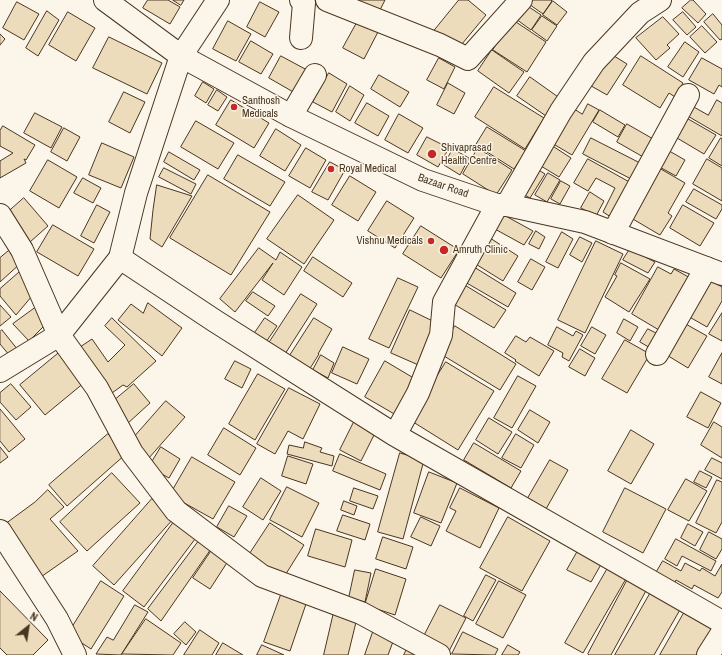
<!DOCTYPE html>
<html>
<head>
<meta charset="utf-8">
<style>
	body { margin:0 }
	#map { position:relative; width:722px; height:655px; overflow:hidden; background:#fbf6e9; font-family:"Archivo Narrow",sans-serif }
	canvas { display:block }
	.north { position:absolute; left:8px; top:607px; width:40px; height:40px; -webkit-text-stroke:3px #fbf6e9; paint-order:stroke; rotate:30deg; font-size:11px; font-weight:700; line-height:16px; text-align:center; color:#4a3520 }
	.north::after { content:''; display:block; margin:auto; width:14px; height:18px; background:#4a3520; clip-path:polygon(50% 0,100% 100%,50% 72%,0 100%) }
</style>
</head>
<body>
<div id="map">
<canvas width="722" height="655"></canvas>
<div class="north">N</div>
</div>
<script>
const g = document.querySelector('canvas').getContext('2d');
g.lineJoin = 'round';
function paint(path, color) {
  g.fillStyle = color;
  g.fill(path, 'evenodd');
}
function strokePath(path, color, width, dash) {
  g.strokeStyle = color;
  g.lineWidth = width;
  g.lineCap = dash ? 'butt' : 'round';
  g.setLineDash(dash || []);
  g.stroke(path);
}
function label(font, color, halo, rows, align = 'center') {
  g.font = font + ' "Archivo Narrow",sans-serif';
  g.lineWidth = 3;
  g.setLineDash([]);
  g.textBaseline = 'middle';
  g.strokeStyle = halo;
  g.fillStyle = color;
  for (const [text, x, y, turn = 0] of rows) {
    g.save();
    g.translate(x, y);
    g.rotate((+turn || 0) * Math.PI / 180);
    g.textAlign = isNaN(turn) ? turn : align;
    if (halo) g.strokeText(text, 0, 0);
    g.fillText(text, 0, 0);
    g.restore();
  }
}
const building = new Path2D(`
	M148,0H168L180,7L170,24L143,8Z
	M173,0H184L181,5Z
	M349,0H385L378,14Z
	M459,0H468L486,15L457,50L434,31Z
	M527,0H551L552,1L543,14L526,2Z
	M691,0H693L706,14L698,23L682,8Z
	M553,1L567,12L557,25L543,15Z
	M17,2L39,14L24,40L3,28Z
	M260,2L279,12L265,37L247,27Z
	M526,5L541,15L531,30L516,19Z
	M47,11L59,20L38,56L26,48Z
	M68,12L95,28L76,61L49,45Z
	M683,12L696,27L687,35L673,20Z
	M713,14L722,25V39L720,40L704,22Z
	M542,16L557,26L547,41L532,30Z
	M663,17L679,34L667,45L670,48L656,60L636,38Z
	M359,19L379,30L364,59L343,48Z
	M513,20L546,42L527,72L493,50Z
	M228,21L251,34L236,61L213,49Z
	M702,26L717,42L705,53L690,37Z
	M0,34L5,39L0,45Z
	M109,37L162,63L147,94L93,68Z
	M251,41L273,54L261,74L239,62Z
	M685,42L699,52L683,77L668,67Z
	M492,50L524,72L509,93L478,71Z
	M606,51L627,64L607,95L586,83Z
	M281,56L307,70L295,93L269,78Z
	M641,56L683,83L675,97L669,93L660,108L623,85Z
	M439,58L455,67L444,89L427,80Z
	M702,58L722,69V87L719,85L714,94L689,80Z
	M329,73L347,84L332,112L313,102Z
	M379,75L409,92L400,107L371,89Z
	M530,77L561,99L549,118L517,96Z
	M203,82L214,89L206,103L195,96Z
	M448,83L465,93L454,114L437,105Z
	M350,86L364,95L350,121L336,112Z
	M494,87L544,118L525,149L475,117Z
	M217,90L227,97L218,111L208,105Z
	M124,92L145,102L130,133L109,122Z
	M231,100L269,123L254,148L216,125Z
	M717,100L722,103V136L686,115L692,106L708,115Z
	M367,103L389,116L378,136L355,123Z
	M588,104L599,110L572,155L550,142L571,107L582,114Z
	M600,110L625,125L618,137L593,122Z
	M35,113L62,127L51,148L24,133Z
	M399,114L423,128L408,153L385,140Z
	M683,116L716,135L704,154L672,135Z
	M196,121L234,143L218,169L181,147Z
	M627,124L655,140L645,158L617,142Z
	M3,126L35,145L26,160L24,159L26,163L0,178V161L13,153L0,146V131Z
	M487,127L526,151L514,169L476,145Z
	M64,128L80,137L67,161L51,152Z
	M276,129L301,145L285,171L260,156Z
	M427,137L449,148L438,167L417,155Z
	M591,138L644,165L635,181L583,154Z
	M721,138L722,139V166L709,158Z
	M102,143L134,157L121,188L89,175Z
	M548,143L571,158L559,177L536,163Z
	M306,148L326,160L310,188L289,176Z
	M478,148L512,170L496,195L463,174Z
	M664,148L685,160L676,176L654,164Z
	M453,149L469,158L460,175L444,165Z
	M169,152L200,170L194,180L164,162Z
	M238,155L285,182L270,206L224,179Z
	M588,159L633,184L614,219L603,212L615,188L596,178L588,191L574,183Z
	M707,159L722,168V201L693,184Z
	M48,160L77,177L59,208L30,191Z
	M330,162L345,170L328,200L312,192Z
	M654,165L685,183L668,213L672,216L660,235L626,215Z
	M534,167L545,174L530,198L519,192Z
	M164,168L196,184L191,194L159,177Z
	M548,173L560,180L547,202L535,195Z
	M208,175L270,212L231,275L170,238Z
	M350,176L376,192L358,221L332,205Z
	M83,178L101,188L93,203L74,193Z
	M561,181L570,186L560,204L551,199Z
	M157,185L192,196L162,247L150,239L153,210Z
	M694,189L722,205V209L716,219L686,202Z
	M590,192L604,201L596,216L581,208Z
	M298,195L334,220L304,264L267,239Z
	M24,198L48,226L30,242L6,214Z
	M387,201L414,218L395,248L368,231Z
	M97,205L110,212L94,243L81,236Z
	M683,205L714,223L700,246L670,228Z
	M502,214L533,231L524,245L493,228Z
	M53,225L94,249L78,276L37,252Z
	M421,226L459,250L441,278L403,254Z
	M536,231L545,237L539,249L529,244Z
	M562,232L573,239L558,268L546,262Z
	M580,237L592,243L582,262L570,255Z
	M490,238L518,256L503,281L474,263Z
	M596,241L623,254L585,333L558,320Z
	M259,248L276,260L280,252L302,267L284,295L262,280L273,263L235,312L220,299Z
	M11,249L22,262L0,282V258Z
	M630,249L655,262L648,273L623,260Z
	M313,257L352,283L343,297L304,271Z
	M531,259L545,267L532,290L518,282Z
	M621,263L650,279L629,312L605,297L617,276L615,275Z
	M474,267L516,293L508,307L465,282Z
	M658,267L671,274L674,269L694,280L664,333L632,314Z
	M23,269L37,290L16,315L0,296V289Z
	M398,278L418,287L389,348L369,339Z
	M707,279L722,287V301L707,327L686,315Z
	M463,284L506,310L494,328L452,303Z
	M253,292L275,306L268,316L246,301Z
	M301,294L317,304L285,354L269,343Z
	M148,303L182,328L162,356L118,320L131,304L143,313Z
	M0,305L11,317L0,326Z
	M39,305L46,324L29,341L13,324Z
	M410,310L441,325L423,367L391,353Z
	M722,313V341L709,334Z
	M112,318L156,361L127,387L123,385L112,393L80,347L92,339L108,362L125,345L105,326Z
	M265,318L277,326L266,342L254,334Z
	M314,318L332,329L318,354H319L309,370L289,357Z
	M624,319L638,327L630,341L617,333Z
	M684,323L707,336L688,368L665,354Z
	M455,326L516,364L500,390L439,353Z
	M557,327L573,336L576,331L583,335L569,361L562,357L563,353L548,345Z
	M592,327L606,335L595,354L581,346Z
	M648,329L660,335L652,349L640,342Z
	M2,330L18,350L10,356L0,344V332Z
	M516,336L526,342L530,337L554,351L539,376L515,361L516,360L505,353Z
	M625,340L650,354L627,393L602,379Z
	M343,347L369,359L357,384L332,373Z
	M580,349L595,358L585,376L569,367Z
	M60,352L85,382L45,415L20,385Z
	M722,353V384L709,377Z
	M321,355L334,363L328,378L313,370Z
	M235,361L251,369L242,388L225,379Z
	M385,361L417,380L396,415L365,397Z
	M446,362L494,391L458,450L410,420Z
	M258,374L285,389L255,440L229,424Z
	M518,376L536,386L512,428L494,418Z
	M11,384L31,407L16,420L0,402V393Z
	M134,384L150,403L127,424L110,404Z
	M289,388L320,404L303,439L288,431L275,454L257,444Z
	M701,392L721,403L708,428L687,417Z
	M166,401L185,417L148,459L129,443Z
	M0,409L25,439L9,452L0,441Z
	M530,410L550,422L538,443L518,430Z
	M489,418L512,432L498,454L476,440Z
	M354,422L375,433L361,461L340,450Z
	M714,422L722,427V458L701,445Z
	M224,428L256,448L240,475L208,455Z
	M631,430L654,444L631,484L608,471Z
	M108,434L126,454L67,506L49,485Z
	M516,434L534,445L521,468L502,458Z
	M305,442L322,448L320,452L334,456L332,466L287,454L289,445L303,448Z
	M474,443L521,471L511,488L464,460Z
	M0,447L8,457L0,463Z
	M161,447L180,459L169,478L149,467Z
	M400,453L424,460L403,539L378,532Z
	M340,454L386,474L380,490L333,471Z
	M288,456L313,464L306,484L282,476Z
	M192,457L235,482L213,519L170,495Z
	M712,458L722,463V479L705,470Z
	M550,460L568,470L546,509L528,498Z
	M700,471L712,477L706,488L694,482Z
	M429,472L457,483L441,523L414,513Z
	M112,473L140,503L87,551L60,522Z
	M261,478L281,491L263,520L243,507Z
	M686,479L707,491L689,521L668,510Z
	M717,480L722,482V522L716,533L696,523Z
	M287,487L319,503L302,537L270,520Z
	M354,488L378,496L373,509L350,501Z
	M460,488L499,508L480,548L446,531L456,511L450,508Z
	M625,488L666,509L643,553L603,532Z
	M48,490L64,507L50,519L78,551L38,579L1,527L35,502Z
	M152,499L174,518L114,585L93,566Z
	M344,501L357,506L354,515L341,510Z
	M229,506L247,516L234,537L217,527Z
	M343,515L370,524L365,540L337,531Z
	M421,517L440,526L431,546L411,537Z
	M508,517L550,541L522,591L480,568Z
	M176,519L198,535L144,607L123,591Z
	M270,523L304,545L284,577L249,555Z
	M688,524L703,532L695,546L681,538Z
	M316,529L352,540L345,567L308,556Z
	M709,532L722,539V549L716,559L700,550Z
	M383,537L413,547L406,569L376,559Z
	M201,538L213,546L161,621L148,609Z
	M676,539L716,561L711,571L682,556L677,566L665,559Z
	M214,547L230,558L210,589L193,578Z
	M579,549L603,561L591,582L567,570Z
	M663,561L681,571L685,563L700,571L702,568L715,576L722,564V592L718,598L694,585L692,589L676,580L675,583L656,573Z
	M609,566L627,577L583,653L565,643Z
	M376,569L406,579L395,615L365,605Z
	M355,570L371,573L365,602L349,598Z
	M486,575L496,580L473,621L464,616Z
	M629,577L648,587L611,655H589L588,654Z
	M101,581L124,596L91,649L68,634Z
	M499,581L526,595L503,638L476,624Z
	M0,591L48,640L33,655H7L0,648Z
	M282,592L307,601L290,651L264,642Z
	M651,592L681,608L654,655H615Z
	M135,605L148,612L121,655L96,654L107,637L113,640Z
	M440,605L466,618L448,653L422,640Z
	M334,612L357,618L348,655H324Z
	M684,613L716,631L702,655H660Z
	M146,619L181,643L173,655L122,654Z
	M185,622L196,632L186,645L174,634Z
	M200,630L219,643L212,655H184Z
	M373,632L394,639L388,655H365Z
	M463,632L498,649L495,655L452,654Z
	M223,643L243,655H216Z
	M262,645L284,655H257Z
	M409,645L429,655H404Z
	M508,645L520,652L518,655H502Z`);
const street = new Path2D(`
	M105,0L181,56L218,0
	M327,0L440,45L468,59L521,0
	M301,38L304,3L301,0
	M291,116L315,75
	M507,205L561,111L594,62L640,13L660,0
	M0,215L22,250L59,335L97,388L132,453L176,511L262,576L361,613L439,655
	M613,233L688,95
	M120,258L215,321L395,435L418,393L441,335L444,302L497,205
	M657,354L706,268
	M395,435L722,622
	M0,531L57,619L75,655
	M708,655L722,633`);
const secondary = new Path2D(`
	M0,371L59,335L120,258L136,193L181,56L291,116L423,180L497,205H507L585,222L722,274`);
const markers = [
	[234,107,4,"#c62828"],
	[432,154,5,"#c62828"],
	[331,169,4,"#c62828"],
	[431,241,4,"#c62828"],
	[444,250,5,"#c62828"]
];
const poiNames = [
	["Santhosh",242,101],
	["Medicals",242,114],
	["Shivaprasad",441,148],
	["Health Centre",441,161],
	["Royal Medical",339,169],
	["Vishnu Medicals",423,241,"right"],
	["Amruth Clinic",453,250]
];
const streetNames = [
	["Bazaar Road",443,186,19]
];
paint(building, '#ecdcbc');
strokePath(building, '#4a3520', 1);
strokePath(street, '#4a3520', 24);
strokePath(secondary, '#4a3520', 24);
strokePath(street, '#fbf6e9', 22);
strokePath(secondary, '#fbf6e9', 22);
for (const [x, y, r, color] of markers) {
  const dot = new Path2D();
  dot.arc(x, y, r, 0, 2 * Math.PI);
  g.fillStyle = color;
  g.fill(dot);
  strokePath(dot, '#fbf6e9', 1.5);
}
label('11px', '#4a3520', '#fbf6e9', poiNames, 'left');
label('11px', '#4a3520', '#fbf6e9', streetNames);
</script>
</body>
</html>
